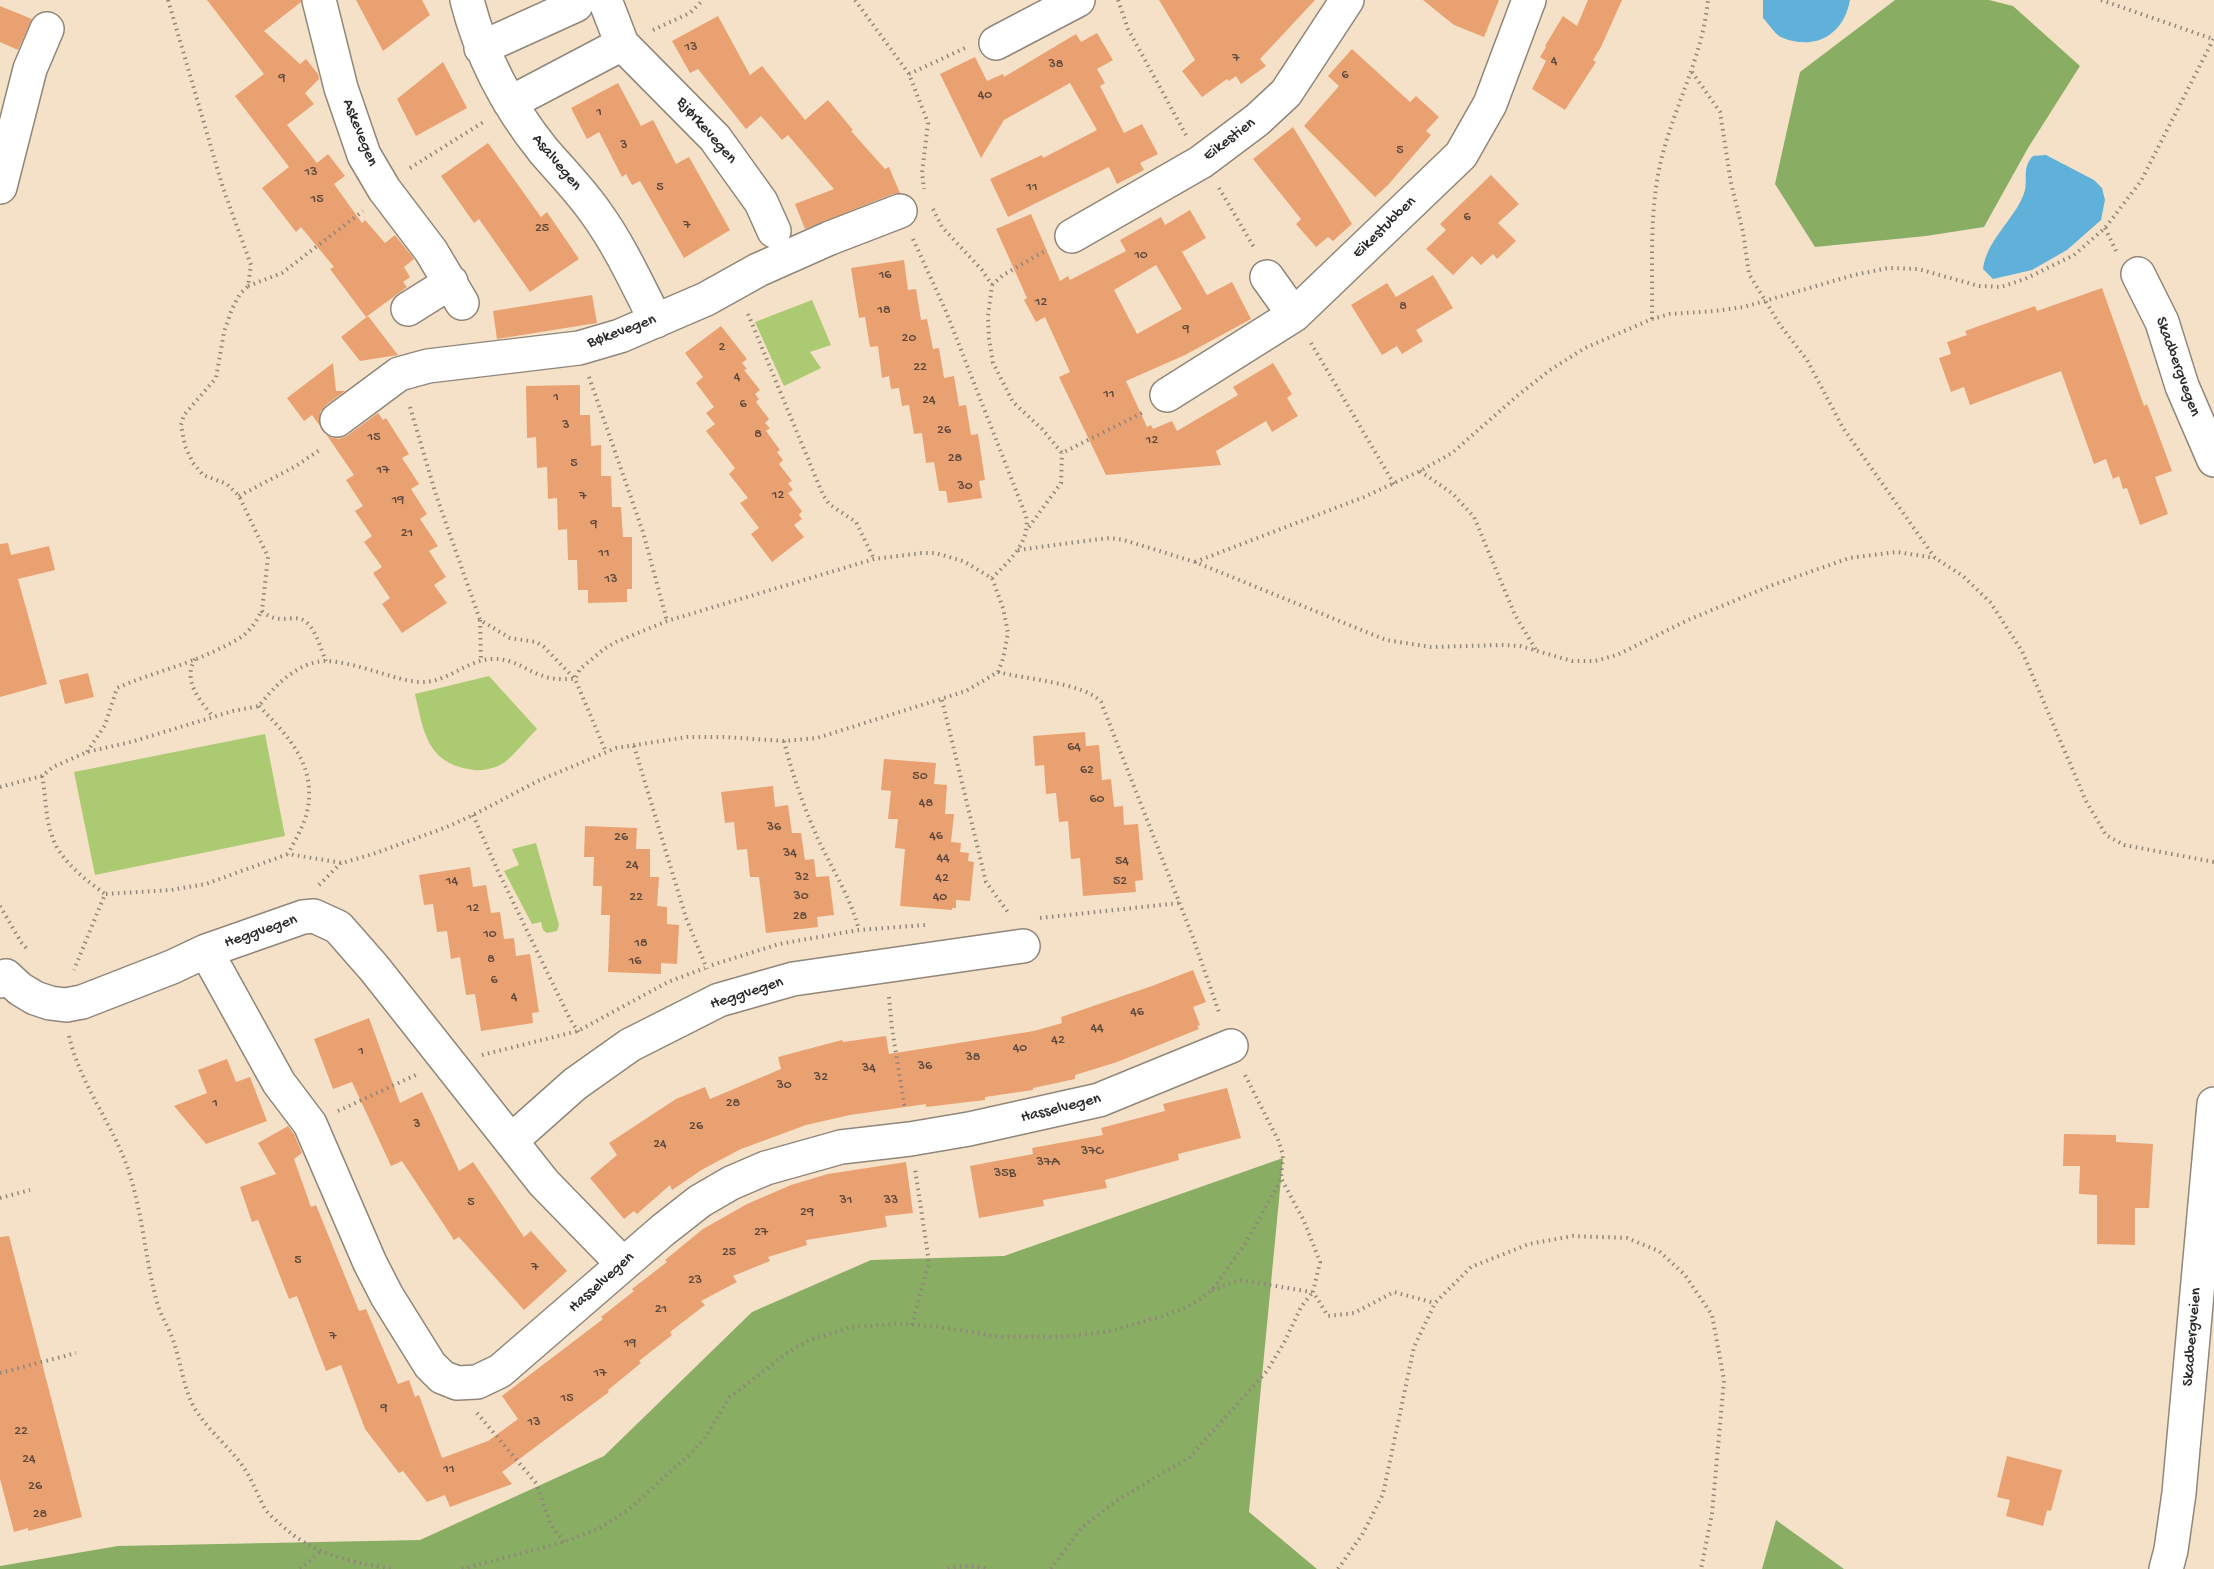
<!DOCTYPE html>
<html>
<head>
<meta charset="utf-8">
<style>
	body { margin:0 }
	canvas { display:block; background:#f5e1c7 }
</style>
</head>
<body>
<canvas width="2214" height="1569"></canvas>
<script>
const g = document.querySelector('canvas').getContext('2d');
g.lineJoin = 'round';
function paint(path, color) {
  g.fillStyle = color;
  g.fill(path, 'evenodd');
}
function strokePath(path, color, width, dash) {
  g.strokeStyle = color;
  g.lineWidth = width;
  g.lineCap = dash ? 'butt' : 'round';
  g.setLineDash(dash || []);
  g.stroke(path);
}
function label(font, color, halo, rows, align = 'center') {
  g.font = font + ' "Gochi Hand",sans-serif';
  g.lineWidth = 6;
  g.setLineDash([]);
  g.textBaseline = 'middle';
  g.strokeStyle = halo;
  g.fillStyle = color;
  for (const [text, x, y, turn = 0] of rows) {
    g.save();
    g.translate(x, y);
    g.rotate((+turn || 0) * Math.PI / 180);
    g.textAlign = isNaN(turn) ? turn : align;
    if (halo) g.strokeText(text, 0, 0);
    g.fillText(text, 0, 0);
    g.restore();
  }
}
const green = new Path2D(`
	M812,300L831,345L810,352L821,368L784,386L755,322Z
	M489,676L537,729C526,740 516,753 505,762C497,768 483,771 474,770C427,764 424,733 415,694Z
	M265,734L285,836L95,875L74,772Z
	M536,843L559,925L557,931L547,933L543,930L541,922L532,924L504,871L519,865L512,849Z`);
const forest = new Path2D(`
	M1895,0H1989L2013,6L2080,66L2028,148L1984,227L1926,236L1815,247L1775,184L1800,72Z
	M1283,1158L1249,1512L1317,1569H0V1566L118,1546L420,1540L604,1456L752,1312L871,1260L1004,1256Z
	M1776,1520L1844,1569H1762Z`);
const water = new Path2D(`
	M1763,0H1850C1844,34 1816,51 1783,38C1776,36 1769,24 1763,18Z
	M2046,155L2094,180L2102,188L2105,200L2101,220L2067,250L2032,270L1993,279L1983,269C1987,240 2012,222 2023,196C2030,181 2020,170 2033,156Z`);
const building = new Path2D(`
	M207,0H301V2L264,31L300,64L306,59L318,74L319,79L305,93L314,104L287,125L317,163L328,154L345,176L334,184L362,223L365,220L385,243L395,235L414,259L404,267L410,277L403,282L407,287L366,317L330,269L334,267L301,227L296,232L262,188L289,167L235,96L264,74Z
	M356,0H422L430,15L383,51Z
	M1159,0H1315L1260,59L1266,66L1241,84L1236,76L1229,81L1227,79L1202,97L1182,71L1195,60Z
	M1423,0H1499L1484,37L1454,25Z
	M1588,0H1622L1601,47L1593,60L1596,62L1565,110L1532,89L1546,61L1540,57L1546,47L1545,46L1563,16L1577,26Z
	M0,6L32,19L18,50L0,42Z
	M718,16L750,75L762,66L805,120L828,100L853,130L851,131L885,169L889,167L900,193L893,194L805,229L795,204L834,189L788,135L782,140L761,116L746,129L698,69L690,73L672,41Z
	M1097,33L1113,60L1097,69L1105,83L1100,86L1124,133L1142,124L1158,154L1140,163L1144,170L1117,184L1109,167L1008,217L990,179L1042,155L1043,158L1097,130L1070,83L1004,120L981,158L940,74L975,57L987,81L1003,74L1004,77L1076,34L1081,42Z
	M1352,49L1410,102L1416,96L1439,117L1426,131L1431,135L1388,185L1375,197L1304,126L1339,86L1328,76Z
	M443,62L467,108L416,136L397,99Z
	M618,83L641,126L653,120L676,164L689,157L730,230L684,258L640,181L632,185L626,174L622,177L599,132L587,139L571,108Z
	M1293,127L1352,224L1333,241L1328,237L1316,247L1296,224L1301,219L1253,159Z
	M488,143L541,217L547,212L579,259L530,292L479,219L474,223L441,176Z
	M1491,175L1519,204L1498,223L1516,241L1497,259L1493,254L1481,265L1472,256L1453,275L1426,249L1446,230L1440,224Z
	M1190,210L1206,238L1182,252L1207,295L1232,282L1251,319L1185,355L1126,381L1147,427L1151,425L1153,429L1172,421L1177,431L1238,395L1233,387L1273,363L1292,394L1287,398L1298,416L1272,432L1266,421L1216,451L1221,465L1106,475L1059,377L1070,372L1045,317L1036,322L1024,300L1027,298L996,229L1031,214L1060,281L1068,276L1070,280L1126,251L1120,240L1161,217L1165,225ZM1156,265L1182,309L1137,334L1114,290Z
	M904,260L908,290L916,289L921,320L927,319L933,349L939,348L944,378L954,376L959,406L966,405L971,435L978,434L985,480L979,481L982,498L948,503L946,491H939L934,462L926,463L922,433L914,434L909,405L902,406L899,388L891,389L889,376L882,378L878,346L870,347L865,317L859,318L851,268Z
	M1433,275L1453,308L1416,330L1423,341L1402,354L1397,346L1382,355L1351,305L1387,283L1396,297Z
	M2102,288L2144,406L2147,404L2172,471L2155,477L2168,514L2140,525L2127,488L2123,489L2119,476L2113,479L2106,459L2094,464L2061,371L1970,405L1964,387L1951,392L1939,358L1951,354L1947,342L1967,335L1965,331L2035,306L2037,311Z
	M592,295L597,323L497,339L493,311Z
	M368,316L398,355L360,361L341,337Z
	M721,326L747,359L742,363L747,369L744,370L760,390L755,394L759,399L756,402L769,419L765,423L770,428L766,431L780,450L777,452L783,460L779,464L792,481L788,483L793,490L788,493L802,511L799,515L802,519L794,525L804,537L772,562L751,534L759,528L740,503L748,498L729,474L735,468L706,431L715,424L706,413L714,407L696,383L703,377L685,353Z
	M333,363L336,391H345L326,405L320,412V426L312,415L304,421L287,398Z
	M580,385V415H590L591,446L601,445V476H611L612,507H621L623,537H632V589H627V602L588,603V590H578L577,560H568L567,529L558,530L557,498L548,499L547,467L537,468L536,437L527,438L526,386Z
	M378,413L383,420L386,418L409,454L402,458L419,484L411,489L427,514L420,519L438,546L429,551L446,577L434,585L447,603L402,633L382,604L390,598L373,573L382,567L364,542L372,536L355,511L363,506L346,480L354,475L326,434L330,437L339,439L348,435Z
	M8,543L11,555L49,546L55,570L18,579L47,684L0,697V544Z
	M88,673L94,697L65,704L59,680Z
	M1085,732L1086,746L1099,745L1102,780L1111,779L1114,807L1123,806L1124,825L1138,824L1143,880L1135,881L1136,892L1083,896L1080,858L1071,859L1068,821L1059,822L1056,793L1046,794L1044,765L1035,766L1033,736Z
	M884,759L936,763L934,784L947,785L945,814H954L951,842L961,843L960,852L969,853L968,861L974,862L970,901L956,900V908H952V910L900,906L905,849L895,848L898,819H888L891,791L881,790Z
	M773,786L775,807L788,805L792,833H801L805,860L814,859L816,877L829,876L834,915L817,917L818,927L766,933L759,877H750L747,849L737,850L734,822L725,823L721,792Z
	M585,826L637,828L636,849H650V877H659L657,906L667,907V924L679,925L677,964L661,963V974L608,972L610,915H601L602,886H593L594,857H584Z
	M470,867L473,887L486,885L491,913L500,912L504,939L514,938L516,956L530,954L539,1012L532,1013L533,1023L481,1031L475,994L466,995L460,957L451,959L447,931L437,932L433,904L424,905L419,875Z
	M1193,970L1206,1002L1193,1007L1200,1025L1197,1026L1199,1029L1117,1062L1075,1075V1079L1033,1088V1090L985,1097V1100L926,1107V1104L850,1115L806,1125L741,1149L703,1169L672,1190L670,1185L637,1214L634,1211L624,1219L590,1178L617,1155L609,1143L676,1099L705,1087L710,1099L781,1069L778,1057L842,1040L843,1042L886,1036L889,1054L1034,1031L1062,1023L1061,1017L1152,986Z
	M369,1018L400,1103L422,1092L459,1171L473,1162L524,1237L531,1231L567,1271L524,1310L459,1237L454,1240L402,1161L391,1166L352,1082L333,1089L314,1039Z
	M227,1059L236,1082L250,1077L267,1121L206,1144L174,1106L207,1093L198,1070Z
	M1227,1088L1241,1138L1178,1154L1179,1160L1105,1180L1107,1188L1043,1200L1044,1206L979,1218L970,1166L1033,1154L1032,1148L1103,1135L1101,1128L1165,1111L1163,1104Z
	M288,1126L294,1134L302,1153L294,1159L311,1207L316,1205L359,1311L366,1309L398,1384L409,1380L415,1397L419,1395L442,1458L488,1441L518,1419L502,1396L603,1319L601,1317L634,1291L632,1289L667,1262L665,1260L703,1229L747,1204L791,1185L828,1174L906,1162L913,1213L885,1216L887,1227L806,1240L807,1245L768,1257L770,1261L733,1276L737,1282L701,1301L705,1305L670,1332L672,1335L639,1361L641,1363L608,1390L609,1392L502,1472L512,1484L450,1507L445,1495L427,1502L403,1471L399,1473L365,1429L341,1365L326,1371L297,1296L289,1299L258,1220L252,1222L240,1187L276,1174L258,1143Z
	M2064,1134L2116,1135V1142L2153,1144L2149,1208H2135V1245L2097,1244V1195L2079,1194L2080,1166H2063Z
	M9,1236L82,1517L28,1531V1528L14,1532L0,1479V1237Z
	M2007,1456L2062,1470L2051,1511L2047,1510L2043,1526L2006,1516L2010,1500L1997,1497Z`);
const path = new Path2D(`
	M168,0L223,188L251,265L248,286L240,294L232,309L224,332L216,378L184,415L181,425L185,446L193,463L203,475L227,484L239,496L268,557L262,611C280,627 294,612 306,622C316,630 321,650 326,661
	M855,0L909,74L928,123L922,173L924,189
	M1118,0L1128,29L1186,135
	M2101,0L2213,39
	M653,30L690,13L703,0
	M1692,72L1720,112L1731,183L1743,232L1749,274L1780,325L1807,360L1843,428L1935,558L1963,576L1990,602L2022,651L2086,801L2106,835L2124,845L2214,862
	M909,74L965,48
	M410,168L485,121
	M1219,188L1255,249
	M933,209L942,227L982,270L992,285L988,316L989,339L993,363L1013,402L1042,429L1062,453L1142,413
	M2105,228L2117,253
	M913,239L945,309L1026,516C1031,542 1009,561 992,578
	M992,285L1003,275L1045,251
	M248,286L282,273L363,211
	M748,314L823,495L829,504L856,522L874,559
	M1652,319C1653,262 1648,205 1664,149C1678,99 1703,53 1708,0
	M1311,343L1394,484
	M589,377L643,532L667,621
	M410,407L436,495L480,620L510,638L536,642L544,647L575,679L606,752
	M1420,471L1453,494L1474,517L1515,615L1536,650
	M239,496L296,466L321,449
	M1029,527L1061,483L1062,453
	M1018,550L1092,540L1110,538L1124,540L1195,562L1386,640L1431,647L1503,645L1520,646L1572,661H1595L1617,655L1688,620L1770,586L1849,558L1897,552L1935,558
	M1195,562L1364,497L1420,471L1452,453L1517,396L1550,370L1585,348L1652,319L1670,314L1715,311L1744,307L1854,275L1888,268L1918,269L1979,286L2001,287L2025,279L2074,255L2105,228L2141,181L2214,38
	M480,620L481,661
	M195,659C182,681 200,700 213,717
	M998,672C1024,679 1085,683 1101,702L1192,935L1220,1015
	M942,700L986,882L1010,915
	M259,706C290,738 319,768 306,816C302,829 294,842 288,854
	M784,741C792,774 804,807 817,837C832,869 850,896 859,930
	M634,746L686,918L707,969
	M87,752L105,725L117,688C151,673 187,665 221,648C229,644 238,640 245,634C252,628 257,620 261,612
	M42,776C46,795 45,818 52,836C60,861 86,880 105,894
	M0,787L42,776L53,767L87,752L131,742L233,711L259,706C274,686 298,662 325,661C341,661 360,667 374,671C389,675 404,681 419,682C446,684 466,660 492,659C513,658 525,670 543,676C553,680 565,679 575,679L580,669L604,649L616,642L667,621L874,559L922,553H935L963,561L992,578L1003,608L1008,633L1003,659L998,672L966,691L817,738L784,741L724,737H687L616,748L538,781L473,815L447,827L373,854L342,863L288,854L206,884L171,890L105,894L74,970
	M473,815L497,869L570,1019L579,1033
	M319,885L341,863
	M0,906L21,942L27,949
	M1040,918L1180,903
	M712,965L779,944L859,930L925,925
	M889,997L892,1029L905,1109
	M69,1036C80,1084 112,1123 128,1169C143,1213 145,1261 158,1306C162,1318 169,1328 173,1340C181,1362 183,1388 195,1409C208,1430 227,1445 242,1465C252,1479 257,1494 265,1509C269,1515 276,1520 281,1525C314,1555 350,1562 393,1569
	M482,1055L578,1031L668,982L705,968
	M338,1111L418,1074
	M1282,1180L1304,1221L1320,1262L1313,1292L1328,1316L1354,1313L1394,1292L1435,1303
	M0,1198L30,1190
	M1212,1290L1239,1280L1312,1292
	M912,1325L929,1262L915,1169
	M0,1373L76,1353
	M477,1413L536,1483L551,1525L564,1542
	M300,1569L320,1552
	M462,1569L564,1542L600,1528L628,1510L692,1452L704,1439L730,1397L790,1351L809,1340L852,1327L896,1324L935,1326L1000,1337H1060L1106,1332L1163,1316L1183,1309L1200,1299L1212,1290L1245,1244L1281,1180L1283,1155L1278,1140L1245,1075
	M948,1569C962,1565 975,1566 989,1569
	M1051,1569L1081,1528L1119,1499L1190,1457L1267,1371L1285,1341L1301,1307L1313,1292
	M1338,1569L1362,1535L1383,1494L1414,1347L1435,1303L1471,1267L1529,1244L1573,1236L1627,1238L1659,1251L1685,1275L1712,1315L1724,1380L1712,1514L1701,1569`);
const minor = new Path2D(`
	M319,0L341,88L364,155L384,189L431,251L462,303
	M467,0C481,56 507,105 543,150C561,171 580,190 596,213C620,246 637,284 656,321
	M605,0L622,44L715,138L761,202L774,231
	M996,43L1078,0
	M481,48L576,5
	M510,103L622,44
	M0,187L30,69L47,29
	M1072,236L1201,162L1257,120L1286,93L1347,0
	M2138,274L2162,322L2182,386L2214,460
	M1267,277L1294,315
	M408,309L451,282
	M1167,395L1294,315L1461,155L1490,104L1529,0
	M337,420L399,374L428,366L579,348L620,336L706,299L758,270L830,238L900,211
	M206,951L279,1083L310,1124L370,1263L387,1296L430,1365L442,1377L457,1383L477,1382L500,1371L663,1230L700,1201L731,1183L766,1168L841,1147L910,1139L969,1129L1099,1100L1231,1046
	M0,981L6,976L20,989L35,998L50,1003L66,1005L82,1002L172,967L206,951L303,917L314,916L338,927L374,968L544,1183L622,1263
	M512,1140L575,1084L630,1045L719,1000L793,979L1023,946
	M2166,1569L2171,1550L2179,1493L2214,1104`);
const numberNames = [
	["13",691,48],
	["7",1236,59],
	["4",1554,62],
	["38",1056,65],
	["6",1345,76],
	["9",282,79],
	["40",985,96],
	["1",599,113],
	["3",624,146],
	["5",1400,151],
	["13",311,173],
	["5",660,188],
	["11",1032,188],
	["15",317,200],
	["6",1467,218],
	["7",687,226],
	["25",542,229],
	["10",1141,256],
	["16",885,276],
	["12",1041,303],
	["8",1403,307],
	["18",884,311],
	["9",1186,330],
	["20",909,339],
	["2",722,348],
	["22",920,368],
	["4",737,378],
	["11",1109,395],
	["1",556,398],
	["24",929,401],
	["6",743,405],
	["3",566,426],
	["26",944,431],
	["8",758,435],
	["15",374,438],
	["12",1152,441],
	["28",955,459],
	["5",574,464],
	["17",383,471],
	["30",965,487],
	["12",778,496],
	["7",583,497],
	["19",398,501],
	["9",594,525],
	["21",407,534],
	["11",604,554],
	["13",611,580],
	["64",1074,748],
	["62",1087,771],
	["50",920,777],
	["60",1097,800],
	["48",926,804],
	["36",774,828],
	["46",936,837],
	["26",621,838],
	["34",790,854],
	["44",943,859],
	["54",1122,862],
	["24",632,866],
	["32",802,878],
	["42",942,879],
	["14",452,882],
	["52",1120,882],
	["30",801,897],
	["22",636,898],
	["40",940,898],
	["12",473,909],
	["28",800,917],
	["10",490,935],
	["18",641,944],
	["8",491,960],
	["16",635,962],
	["6",494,981],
	["4",514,998],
	["46",1137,1013],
	["44",1097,1029],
	["42",1058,1041],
	["40",1020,1049],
	["1",361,1052],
	["38",973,1058],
	["36",925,1067],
	["34",869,1069],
	["32",821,1078],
	["30",784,1086],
	["1",215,1104],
	["28",733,1104],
	["3",417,1125],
	["26",696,1127],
	["24",660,1145],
	["37C",1092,1152],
	["37A",1048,1163],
	["35B",1005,1174],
	["31",846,1201],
	["33",891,1201],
	["5",471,1203],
	["29",807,1213],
	["27",761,1233],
	["25",729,1253],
	["5",298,1261],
	["7",535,1268],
	["23",695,1281],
	["21",661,1310],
	["7",333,1337],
	["19",630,1344],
	["17",600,1374],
	["15",567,1399],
	["9",384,1409],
	["13",534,1423],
	["22",21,1432],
	["24",29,1460],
	["11",449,1470],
	["26",35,1487],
	["28",40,1515]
];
const streetNames = [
	["Bjørkevegen",706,131,49],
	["Askevegen",359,133,68],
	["Eikestien",1230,140,-37],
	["Asalvegen",556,163,50],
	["Eikestubben",1385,228,-44],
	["Bøkevegen",622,332,-20],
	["Skadbergvegen",2177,367,70],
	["Heggvegen",261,932,-19],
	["Heggvegen",747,994,-18],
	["Hasselvegen",1061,1109,-14],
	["Hasselvegen",602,1283,-42],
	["Skadbergveien",2193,1337,-85]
];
paint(green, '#acca71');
paint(forest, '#89ae63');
paint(water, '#5fb1da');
paint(building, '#eaa171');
strokePath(minor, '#908679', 36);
strokePath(path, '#908679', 4, [1.5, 4.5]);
strokePath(minor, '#fff', 33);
label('14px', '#5b483c', null, numberNames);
label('16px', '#2b2b2b', '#fff', streetNames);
</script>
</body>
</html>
